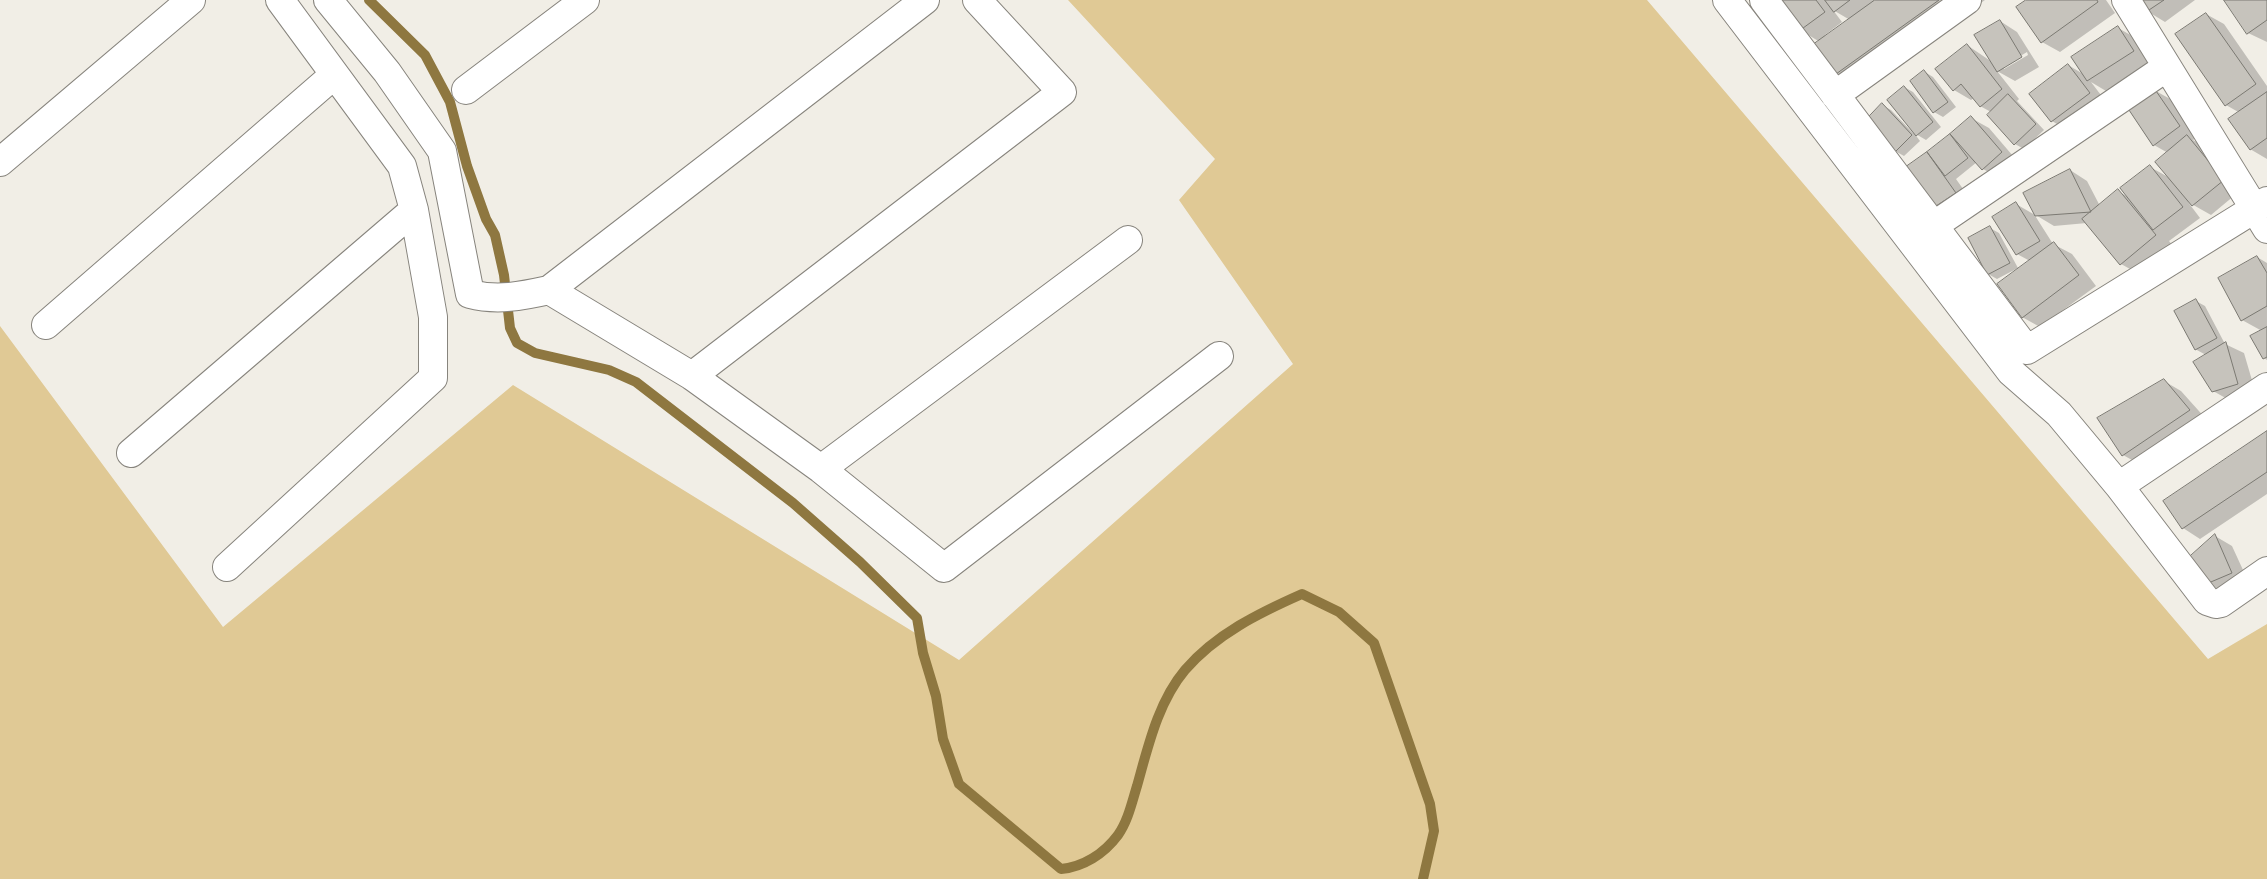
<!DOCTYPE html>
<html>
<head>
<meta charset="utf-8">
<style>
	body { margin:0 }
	canvas { display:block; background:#f1eee6 }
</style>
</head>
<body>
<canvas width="2267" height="879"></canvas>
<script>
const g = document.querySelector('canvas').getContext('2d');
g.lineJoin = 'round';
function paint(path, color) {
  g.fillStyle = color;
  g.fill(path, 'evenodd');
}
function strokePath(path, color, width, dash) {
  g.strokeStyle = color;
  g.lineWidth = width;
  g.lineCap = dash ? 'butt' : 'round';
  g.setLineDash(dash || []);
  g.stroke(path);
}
const green = new Path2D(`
	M1068,0H1647L2208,659L2267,624V879H0V326L223,627L513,385L959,660L1293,364L1179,200L1215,159Z`);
const shadow = new Path2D(`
	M1778,0H1985L1862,88L1837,73L1820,42L1800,30ZM1833,10L1850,20L1827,37L1825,35L1842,22Z
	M2028,0H2106L2115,13L2060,52L2042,42Z
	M2139,0H2195L2165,22L2147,11Z
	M2226,0H2267V42L2248,33Z
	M2206,14L2224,24L2267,86V159L2250,149L2240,113L2226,105Z
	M2000,21L2017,32L2039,67L2015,81L1997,71L2019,99L2017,101L2044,130L2024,149L2015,144L1988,115L1991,112L1980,106L1974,98L1971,100L1954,90L1967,45L1992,62ZM2027,52L2028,55L2004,69V66Z
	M2118,28L2136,38L2151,61L2106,91L2091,82L2107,103L2070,132L2052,121L2068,65L2085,75Z
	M1925,72L1933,77L1956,107L1943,117L1934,112Z
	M1904,87L1913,92L1941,127L1926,140L1914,133L1920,141L1904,156L1895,151L1882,105L1891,110L1913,133Z
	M2154,90L2172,100L2197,137L2193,140L2205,147L2241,190L2211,215L2188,202L2200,218L2169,241L2173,246L2139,274L2121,264L2087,223L2054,226L2034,214L2053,244L2072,254L2096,286L2040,327L2022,317L2030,261L2017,254L2016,204L2035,215L2070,170L2087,181L2100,206L2118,191L2128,197L2150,167L2170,178L2168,153L2154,145Z
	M1971,118L1989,128L2019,163L2001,179L1983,169L1977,162L1956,179L1973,203L1931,209L1905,170Z
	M1990,228L1999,233L2018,268L1997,279L1988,274Z
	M2257,257L2267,263V360L2264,358L2262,331L2242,320Z
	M2196,301L2205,306L2225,344L2244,353L2256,394L2231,401L2213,391L2206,355L2195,349Z
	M2164,381L2181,391L2207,420L2141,465L2123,455Z
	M2267,433V494L2200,539L2183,528Z
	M2215,536L2232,546L2249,583L2218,597L2188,561Z`);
const stream = new Path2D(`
	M369,0L425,55L450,102L467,166L486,219L495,235L504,275L510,328L517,343L535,353L609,370L636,382L793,503L860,562L917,618L923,653L936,696L943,739L959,784L1061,869C1083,867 1104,854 1118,835C1128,821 1132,802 1137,786C1148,747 1158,702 1185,670C1216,634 1259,613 1302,594L1339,612L1374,643L1430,804L1434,831L1423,879`);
const building = new Path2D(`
	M1776,0H1816L1825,12L1799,31Z
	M1825,0H1850L1834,12Z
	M1875,0H1939L1836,74L1814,44Z
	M2026,0H2097L2098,2L2041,43L2016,7Z
	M2138,0H2164L2146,12Z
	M2224,0H2267V20L2247,34Z
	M2206,13L2256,84L2225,106L2175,34Z
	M2000,20L2022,57L1997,72L1974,35Z
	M2118,26L2134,51L2087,81L2071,57Z
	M1967,44L2002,89L1980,107L1961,84L1953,91L1935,69Z
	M2068,64L2090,93L2051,122L2029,94Z
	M1924,70L1948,102L1933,113L1910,81Z
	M1904,86L1933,122L1916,136L1887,100Z
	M2154,88L2180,126L2153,146L2127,107Z
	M2267,92V138L2250,150L2228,119Z
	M2008,94L2036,124L2014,145L1987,115Z
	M1882,103L1912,135L1895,152L1865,121Z
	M1971,116L2002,152L1982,170L1950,134Z
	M1950,134L1968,158L1945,176L1927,152Z
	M2187,135L2224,180L2192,206L2155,162Z
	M1927,152L1956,193L1930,210L1903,169Z
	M2150,165L2183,207L2153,230L2120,188Z
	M2070,169L2091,212L2035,216L2023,193Z
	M2118,189L2156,235L2120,265L2082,219Z
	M2016,202L2040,241L2016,255L1992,217Z
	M1990,226L2010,263L1987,275L1968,238Z
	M2054,242L2079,275L2022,318L1997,284Z
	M2257,256L2267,273V306L2241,321L2218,278Z
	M2196,299L2217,338L2195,350L2174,311Z
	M2267,327V357L2263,359L2250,336Z
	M2226,342L2238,384L2212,392L2193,362Z
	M2164,379L2190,410L2122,456L2097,418Z
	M2267,431V472L2182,529L2163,501Z
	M2215,534L2232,573L2199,587L2186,560Z`);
const minor = new Path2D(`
	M328,0L387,72L442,151L470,294C497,301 522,296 549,290L692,376L821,469L944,568L1219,356
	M1727,0L2011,372L2059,414L2119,486
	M1764,0L2027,350L2267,201
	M2126,0L2267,229
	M466,90L585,0
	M1835,95L1967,0
	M0,162L191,0
	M1933,226L2167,67
	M549,290L925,0
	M46,325L334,75
	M692,376L1062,92L977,0
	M2267,387L2119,486L2207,601L2216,604L2221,603L2267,571
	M131,453L414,210
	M821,469L1128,240
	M227,567L433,378V317L414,210L402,166L280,0`);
paint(green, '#e0c995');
paint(shadow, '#0003');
strokePath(stream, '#8e7740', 10);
paint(building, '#c6c3bc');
strokePath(building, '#7b7972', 1);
strokePath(minor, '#87847d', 30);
strokePath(minor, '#fff', 28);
</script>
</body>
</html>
